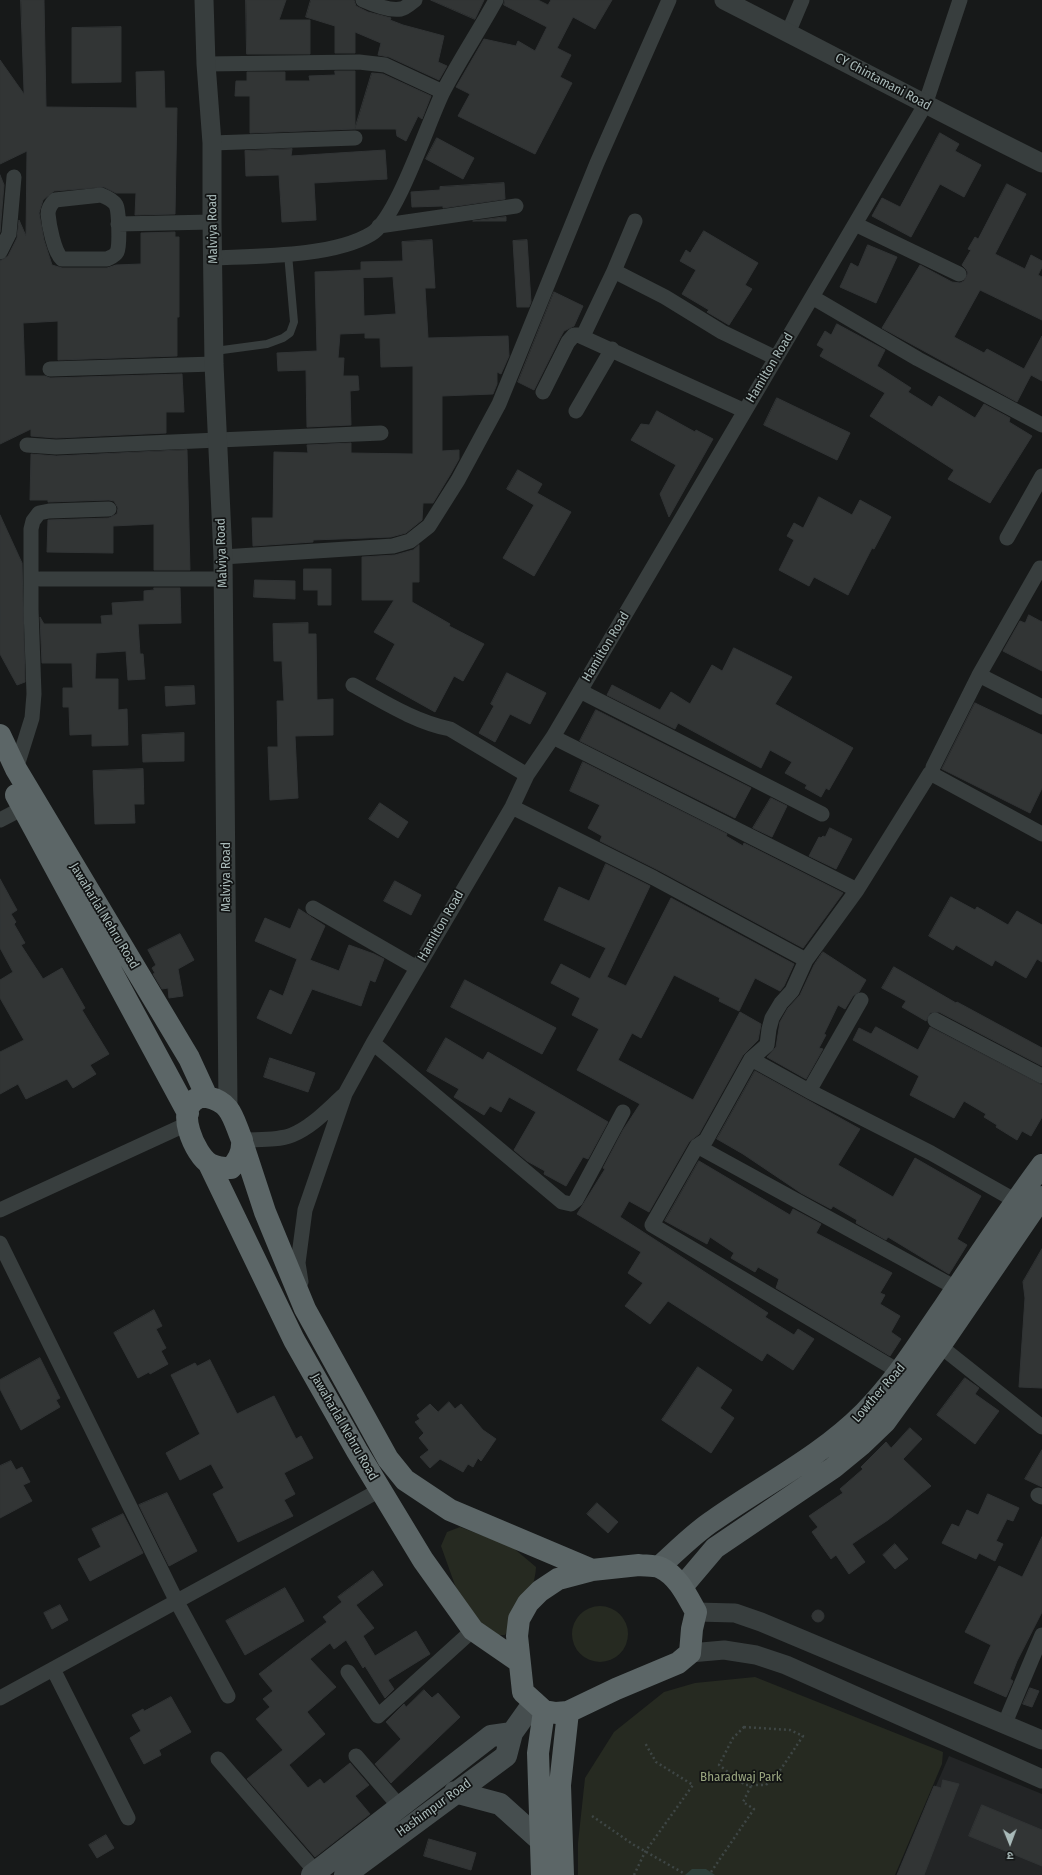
<!DOCTYPE html>
<html>
<head>
<meta charset="utf-8">
<style>
	body { margin:0 }
	#map { position:relative; width:1042px; height:1875px; overflow:hidden; background:#171919; font-family:"Fira Sans Condensed","Noto Sans Devanagari",sans-serif }
	canvas { display:block }
	.north { position:absolute; left:990px; top:1823px; width:40px; height:40px; -webkit-text-stroke:3px #121414; paint-order:stroke; rotate:179deg; font-size:11px; font-weight:700; line-height:16px; text-align:center; color:#a9bab9 }
	.north::after { content:''; display:block; margin:auto; width:14px; height:18px; background:#a9bab9; clip-path:polygon(50% 0,100% 100%,50% 72%,0 100%) }
</style>
</head>
<body>
<div id="map">
<canvas width="1042" height="1875"></canvas>
<div class="north">उ</div>
</div>
<script>
const g = document.querySelector('canvas').getContext('2d');
g.lineJoin = 'round';
function paint(path, color) {
  g.fillStyle = color;
  g.fill(path, 'evenodd');
}
function strokePath(path, color, width, dash) {
  g.strokeStyle = color;
  g.lineWidth = width;
  g.lineCap = dash ? 'butt' : 'round';
  g.setLineDash(dash || []);
  g.stroke(path);
}
function label(font, color, halo, rows, align = 'center') {
  g.font = font + ' "Fira Sans Condensed",sans-serif';
  g.lineWidth = 3.5;
  g.setLineDash([]);
  g.textBaseline = 'middle';
  g.strokeStyle = halo;
  g.fillStyle = color;
  for (const [text, x, y, turn = 0] of rows) {
    g.save();
    g.translate(x, y);
    g.rotate((+turn || 0) * Math.PI / 180);
    g.textAlign = isNaN(turn) ? turn : align;
    if (halo) g.strokeText(text, 0, 0);
    g.fillText(text, 0, 0);
    g.restore();
  }
}
const built = new Path2D(`
	M949,1756L1042,1794V1875H897Z`);
const green = new Path2D(`
	M460,1527L511,1546L536,1567C535,1592 518,1614 505,1635H491L461,1602L441,1546L447,1532Z
	M572 1634a28 28 0 1 1 56 0a28 28 0 1 1-56 0Z
	M755,1677L943,1752L942,1764L895,1875H578V1843L585,1778L614,1732L664,1692L695,1683Z`);
const water = new Path2D(`
	M692,1869H706L715,1875H685Z`);
const building = new Path2D(`
	M21,0H44L46,107L137,108L136,72L164,71L165,108H177L175,214L135,215L136,193H116L104,187L54,191L43,200L39,213L44,240L52,265L62,268H107L116,265L141,264V233L175,232V237H179V317H177V356L58,360V321L23,323L25,376H45L50,378L182,374L184,412H166V433L56,438L31,436V429L0,444V261L8,256L17,238L19,220L26,236L27,151L0,164V60L24,94Z
	M246,0H286L279,20H310V54H247Z
	M311,0H354L356,6L368,12L391,18L390,20L403,25L444,36L438,62L447,66L439,80L389,57L378,55L381,43L355,32V53H335V26L306,17Z
	M431,0H484L475,19Z
	M505,0H538L548,5L551,0H612L595,29L573,17L557,48L571,55L560,77L572,83L535,154L458,116L470,94L456,87L484,39L516,46L518,41L535,51L547,27L504,5Z
	M121,27V82L72,83V28Z
	M335,71H355V129L250,133V96H235L236,81H247V72H285V81H310L309,76L335,75Z
	M372,73L383,74L431,96L422,119L418,116L406,141L397,136L396,129H355Z
	M940,133L959,144L955,151L981,165L964,197L940,184L911,237L872,216L882,198L900,207Z
	M437,138L474,158L463,179L426,159Z
	M292,149L291,156L385,150L387,179L314,183L316,220L282,222L279,175L246,176L245,151Z
	M0,175L4,185L0,232Z
	M504,183L505,199L443,208V206L412,207L411,192L440,190V187Z
	M1007,184L1026,194L995,254L1025,269L1031,255L1042,261V267L1038,275L1042,277V320L980,290L954,337L984,353L987,349L1024,369L1042,336V381L1031,375L1017,402L882,328L920,265L952,282L960,283L964,281L968,273L966,269L962,265L971,250L968,249L975,237L978,239Z
	M506,217V221H473Z
	M704,231L758,263L745,285L752,289L729,325L707,312L709,310L682,294L696,270L680,261L686,250L690,253Z
	M432,240L435,288H425L428,338L508,336L509,356L501,374L497,372V384L493,394L442,396V451L459,450V459L450,475L433,503H423L422,520L406,533L391,537L313,540V542L253,546L252,518H273L274,452L308,453L307,445L351,443V453L413,454V366L381,367L380,338H365V333L340,334L338,358H344L343,376H358L359,390L350,391L351,425L307,427L306,370L278,371L277,353L317,351L315,272L361,270V262L403,261L402,242ZM393,277L396,314L364,316L363,278Z
	M527,240L531,302L529,307H517L513,241Z
	M868,245L897,257L876,303L840,287L851,263L858,267Z
	M554,292L583,306L574,326L564,331L560,338L534,390L518,382Z
	M837,324L885,350L877,366L911,388L908,392L932,407L939,396L975,418L984,404L1010,418L1009,422L1032,436L990,503L948,479L954,470L870,416L885,393L820,356L824,349L817,345L825,331L831,335Z
	M777,398L850,433L837,460L764,425Z
	M657,411L695,432L696,430L713,439L669,517L660,494L676,465L631,440L641,424L649,425Z
	M187,450L190,570H154V524L113,526V553L47,552L48,520L109,518L117,514L118,508L114,501L109,500L48,502V500H30L31,454L56,456Z
	M518,470L542,484L537,493L571,512L534,576L503,558L534,505L507,489Z
	M819,497L852,515L860,500L891,517L874,549L872,548L848,595L814,577L809,586L779,570L794,540L787,536L794,523L803,528Z
	M0,515L22,563L25,682L17,685L0,654Z
	M419,545V582H412V602L450,624L449,626L484,644L463,681L454,676L435,712L376,679L395,644L374,632L394,600H362V557L395,555L413,550Z
	M304,569H331V605H318V590H304Z
	M255,580L295,581V599L254,597Z
	M154,588H180L181,623L138,624L140,654H143L145,679L128,680L126,651L96,653L95,679H118V710L127,709L128,745L92,746V734L70,735L69,707H63V688H73L72,663H42L40,617L44,624H102L101,616L113,615L112,603L144,601V591L154,590Z
	M1029,615L1042,622V671L1003,651L1020,621L1025,623Z
	M308,623V634H316L317,700L333,699V735L295,736L298,798L270,800L268,747H278L277,701H284L282,661H274L273,624Z
	M734,648L792,677L775,704L853,748L829,790L826,788L821,797L805,788L807,785L785,773L792,762L770,750L761,768L678,723L675,729L607,695L612,685L660,710L671,692L690,704L712,665L722,671Z
	M507,673L546,693L530,724L510,714L495,742L479,733L494,706L491,704Z
	M194,686L195,704L166,706L165,687Z
	M975,703L1042,735V788L1030,813L942,769Z
	M596,710L751,788L735,818L580,741Z
	M184,733V761L143,762L142,735Z
	M583,762L727,834L726,836L743,846L744,843L843,893L803,948L658,870L600,841L602,836L588,828L600,805L570,791Z
	M143,769L144,804H134L135,823L95,824L93,771Z
	M771,798L787,806L772,837L753,828Z
	M380,803L408,822L398,838L369,819Z
	M830,828L852,839L836,869L809,856L819,837L821,838L823,836L825,837Z
	M606,864L650,886L607,977L626,986L671,898L794,964L784,986L780,991L755,978L739,1011L719,1001L720,998L674,975L641,1038L632,1033L618,1060L693,1100L740,1012L761,1024L758,1040L743,1055L699,1134L689,1142L649,1212L629,1201L620,1217L768,1313L765,1317L794,1335L798,1329L814,1339L793,1370L767,1353L762,1361L668,1301L650,1324L625,1306L643,1283L628,1273L641,1252L577,1214L605,1169L603,1168L623,1130L640,1104L577,1070L599,1029L572,1015L580,998L551,983L561,964L590,979L606,948L544,920L559,887L589,901Z
	M0,879L17,910L11,914L16,922L14,924L25,943L21,945L43,979L62,968L85,1008L82,1010L109,1054L90,1065L96,1074L73,1088L67,1079L26,1099L18,1084L0,1094V1052L24,1040L0,998V980L13,972L0,948Z
	M395,881L421,895L411,915L384,901Z
	M951,897L975,910L977,907L1008,925L1017,911L1042,925V962L1037,959L1026,978L995,960L992,966L956,945L953,950L929,936Z
	M299,909L325,926L310,960L339,971L349,945L374,954L384,959L375,982L370,980L361,1006L312,989L291,1034L257,1018L270,990L283,996L297,959L255,941L265,918L290,929Z
	M180,934L194,960L178,969L183,996L169,998L168,988L162,989L153,974L155,973L152,968L156,965L148,950Z
	M823,952L866,980L859,992L853,996L845,1009L838,1005L824,1034L826,1035L819,1048L823,1049L806,1079L767,1057L776,1047L780,1022L788,1008L800,995L814,965Z
	M894,967L956,1003L957,1002L1042,1048V1066L939,1012L930,1013L926,1021L902,1007L906,1001L882,988Z
	M465,980L556,1028L542,1054L451,1007Z
	M876,1027L918,1050L930,1027L1042,1085V1117L1031,1136L1022,1131L1017,1140L996,1127L997,1125L984,1117L986,1114L964,1101L954,1118L910,1095L919,1076L853,1040L859,1028L871,1034Z
	M446,1038L483,1060L488,1052L608,1122L588,1159L583,1157L566,1186L544,1174L545,1171L527,1161L514,1150L536,1112L509,1097L501,1112L490,1106L484,1115L454,1097L459,1089L427,1071Z
	M270,1058L315,1073L308,1092L264,1077Z
	M755,1071L860,1129L838,1165L893,1197L915,1158L981,1196L957,1239L967,1245L949,1274L888,1237L886,1240L856,1223L857,1220L833,1206L831,1209L801,1193L743,1154L717,1139Z
	M699,1161L790,1215L793,1209L821,1224L816,1233L892,1273L880,1293L885,1295L880,1304L900,1316L891,1332L901,1339L890,1356L776,1288L779,1279L758,1267L755,1272L731,1258L734,1253L710,1237L707,1244L665,1221Z
	M1042,1249V1388L1019,1387L1025,1298L1023,1282Z
	M154,1310L162,1326L156,1329L166,1348L161,1351L168,1364L150,1374L149,1372L138,1378L114,1333Z
	M40,1358L60,1398L56,1400L60,1407L21,1430L0,1389V1380Z
	M210,1360L237,1414L274,1396L296,1439L301,1436L313,1458L284,1473L295,1494L284,1500L293,1516L238,1542L213,1494L224,1488L211,1464L180,1480L166,1453L200,1434L171,1375L195,1363L197,1366Z
	M698,1367L732,1390L720,1408L734,1418L711,1453L662,1420Z
	M965,1378L979,1388L975,1394L999,1411L975,1444L937,1415Z
	M449,1402L455,1409L461,1404L483,1430L496,1439L481,1461L478,1458L473,1467L468,1464L463,1472L440,1459L430,1468L420,1457L429,1450L419,1438L424,1433L415,1422L420,1419L417,1415L430,1404L438,1412Z
	M910,1428L922,1439L903,1459L931,1486L888,1520L852,1544L865,1562L849,1574L836,1555L831,1559L812,1532L818,1527L809,1516L843,1493L840,1489L863,1469L861,1467L886,1442L891,1448Z
	M1042,1450V1487L1025,1479Z
	M11,1461L16,1470L22,1467L30,1482L23,1485L32,1501L0,1518V1466Z
	M167,1493L197,1551L169,1566L139,1505Z
	M988,1494L1019,1508L1013,1521L1007,1519L996,1541L1003,1544L995,1561L979,1553L976,1559L942,1543L952,1524L959,1527L967,1510L978,1515Z
	M597,1503L618,1522L608,1533L587,1514Z
	M123,1514L143,1553L90,1581L78,1559L101,1547L92,1529Z
	M1042,1537V1612L1017,1661L1010,1679L1013,1681L1006,1697L974,1683L991,1645L965,1632L999,1566L1022,1577Z
	M895,1544L908,1559L895,1569L883,1555Z
	M373,1571L383,1585L356,1605L374,1628L363,1636L375,1656L416,1631L430,1654L388,1680L394,1689L385,1698L365,1666L363,1668L346,1640L334,1649L330,1643L310,1659L336,1687L307,1712L325,1734L289,1765L308,1788L320,1779L324,1784L350,1763L369,1785L355,1796L370,1814L315,1857L247,1779L283,1750L256,1719L270,1707L263,1699L273,1691L259,1674L327,1622L323,1617L342,1602L338,1597Z
	M285,1588L304,1621L245,1655L226,1621Z
	M60,1605L68,1620L52,1629L44,1613Z
	M812 1616a6 6 0 1 1 12 0a6 6 0 1 1-12 0Z
	M1030,1688L1039,1691L1032,1707L1023,1704Z
	M424,1690L432,1698L438,1693L460,1717L391,1783L375,1764L401,1739L386,1722L404,1704L406,1707Z
	M171,1697L191,1732L159,1750L161,1755L144,1764L130,1738L141,1731L132,1715L143,1709L144,1711Z
	M943,1780L959,1784L924,1875H897L934,1786L941,1788Z
	M982,1805L1042,1830V1866L969,1836Z
	M106,1835L114,1848L97,1858L89,1845Z
	M429,1839L476,1853L471,1870L424,1856Z`);
const path = new Path2D(`
	M744,1727L790,1730L803,1736L781,1769L766,1785H745L719,1765L733,1738Z
	M592,1816L634,1845L685,1874
	M711,1872L754,1809L743,1802L752,1784
	M634,1875L645,1852L693,1785L656,1762L645,1743`);
const service = new Path2D(`
	M215,351L267,344L283,338L290,333L294,322L288,254`);
const minor = new Path2D(`
	M363,0C374,5 389,11 401,9C406,8 411,3 415,0
	M788,33L802,0
	M206,64L359,62L385,65L443,92
	M212,143L355,138
	M101,195C106,197 113,200 116,205C119,211 120,246 117,252C115,256 111,257 107,259H62C54,252 49,225 48,214C48,208 51,204 55,200Z
	M118,224L212,222
	M855,224L959,274
	M379,226L516,206
	M0,252L9,234L14,177
	M213,258C257,256 333,257 371,234C397,219 428,122 443,92C459,61 479,31 496,0
	M614,271L635,221
	M812,297L918,359L1042,425
	M583,336L614,271L665,297L722,332L776,358
	M50,369L214,364
	M543,392L568,342L574,335H578L745,411
	M576,411L612,349
	M27,445L56,447L381,433
	M1007,538L1042,476
	M223,557L393,546L410,541L429,526L458,480L499,404L597,163L669,0
	M40,579H223
	M979,675L1040,568L1042,569
	M353,685C384,702 415,722 450,729L527,775
	M580,691L822,814
	M553,737L857,890
	M933,767L979,675L1042,707
	M16,769L32,718L34,694L31,609V529L33,521L39,513L49,511L109,509
	M512,807L654,878L806,960
	M0,820L23,808
	M313,908L417,968
	M935,1020L1042,1076
	M373,1043L562,1202L571,1204L576,1200L623,1112
	M751,1059L809,1091L931,1153L1016,1201
	M809,1091L861,1000
	M242,1140C258,1139 277,1141 292,1135C312,1127 328,1109 344,1095
	M697,1146L956,1288
	M0,1210L187,1124
	M0,1243L177,1602L228,1696
	M301,1282L298,1263L305,1210L345,1094L373,1043L512,807L527,775L553,737L925,105L960,0
	M940,1346L1042,1427
	M900,1372L652,1225L697,1146L706,1140L751,1059L767,1045L769,1029L772,1018L781,1003L792,991L806,960L857,890L930,773L1042,834
	M1038,1495L1042,1497
	M53,1669L128,1818
	M348,1672L378,1716L473,1630
	M0,1698L380,1490
	M1005,1723L1042,1635
	M356,1756L400,1807
	M218,1759L316,1872`);
const tertiary = new Path2D(`
	M204,0L206,64L212,143V222L214,364L223,557L228,1107
	M724,0C830,54 935,110 1042,163
	M696,1612L735,1613L761,1622L1042,1740
	M690,1653L724,1650L756,1655L786,1665L1042,1779`);
const secondary = new Path2D(`
	M455,1792L500,1804L540,1840
	M312,1875L491,1736L512,1733
	M345,1875L506,1756L512,1733L534,1702`);
const primary = new Path2D(`
	M659,1567C677,1551 694,1533 714,1520C765,1484 820,1457 864,1413C896,1381 919,1343 944,1307C976,1259 1008,1211 1042,1165
	M682,1587L715,1548L833,1468L861,1445L885,1422L940,1346L1042,1197`);
const trunk = new Path2D(`
	M0,735L16,769L189,1058L207,1097
	M16,795L188,1113
	M207,1097C232,1102 233,1119 242,1140C243,1151 239,1160 231,1168C224,1168 217,1168 210,1164C195,1155 174,1108 198,1098C200,1097 204,1097 207,1097Z
	M243,1145L265,1212L305,1309L388,1459L405,1480L450,1510L592,1570
	M209,1164L294,1340L357,1451L423,1560L473,1630L518,1661
	M639,1565C645,1566 655,1565 661,1568C678,1576 687,1596 696,1612L692,1629L690,1653L678,1663L616,1689L568,1712L556,1713L544,1711L523,1692L517,1636L519,1619L528,1603L540,1591L558,1579L592,1570Z
	M542,1875L538,1753L544,1711
	M563,1875L560,1785L568,1712`);
const streetNames = [
	["CY Chintamani Road",883,82,28],
	["Malviya Road",213,229,-91],
	["Hamilton Road",770,368,-59],
	["Malviya Road",222,553,-92],
	["Hamilton Road",606,647,-59],
	["Malviya Road",226,877,-90],
	["Jawaharlal Nehru Road",104,916,59],
	["Hamilton Road",441,926,-60],
	["Lowther Road",879,1393,-49],
	["Jawaharlal Nehru Road",344,1427,60],
	["Hashimpur Road",434,1808,-36]
];
const parkNames = [
	["Bharadwaj Park",741,1777]
];
paint(built, '#232526');
paint(green, '#262a21');
paint(water, '#2e403b');
paint(building, '#323535');
strokePath(building, '#313435', 1);
strokePath(path, '#3e4645', 2.5, [2, 3]);
strokePath(service, '#383e3e', 8);
strokePath(minor, '#383e3e', 15);
strokePath(tertiary, '#383e3e', 19);
strokePath(secondary, '#464e4f', 22);
strokePath(primary, '#545d5e', 22);
strokePath(trunk, '#5c6667', 22);
label('13px', '#a9bab9', '#121414', streetNames);
label('13px', '#99a57f', '#121414', parkNames);
</script>
</body>
</html>
